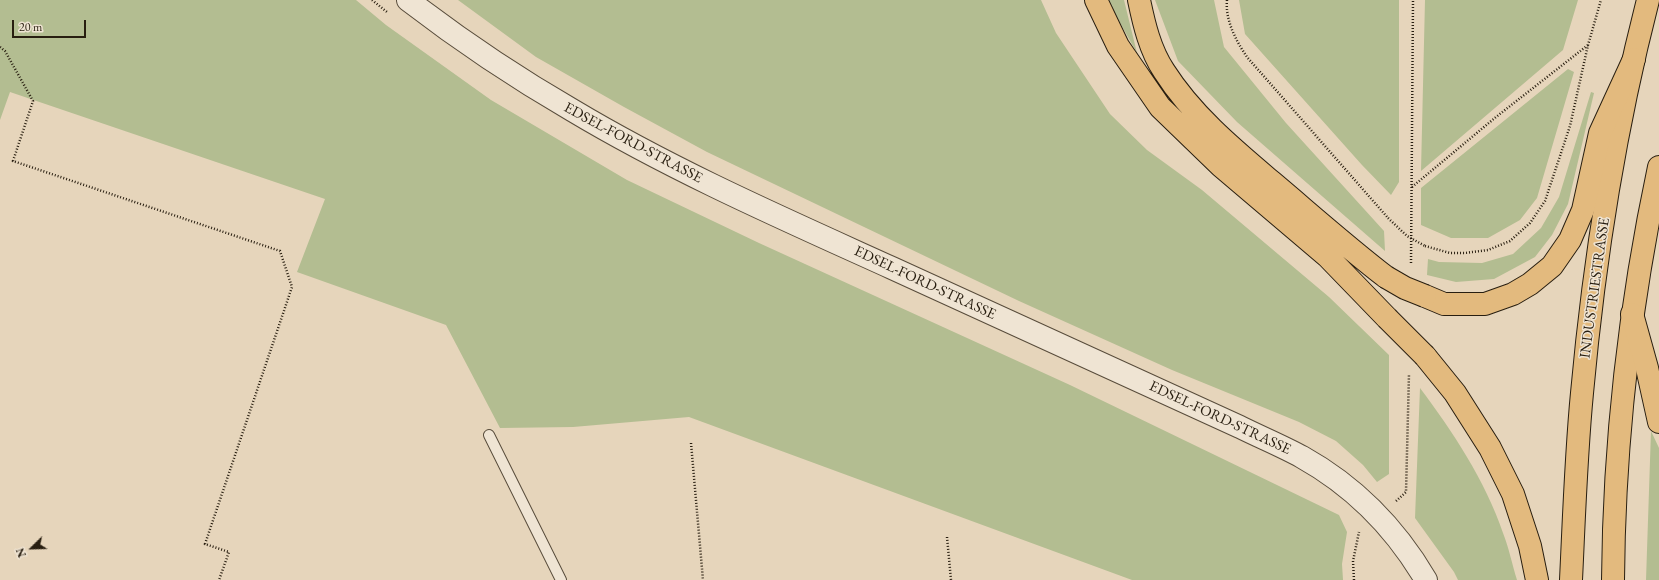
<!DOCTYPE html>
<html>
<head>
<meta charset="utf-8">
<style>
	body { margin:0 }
	#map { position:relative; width:1659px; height:580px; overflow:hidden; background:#e6d5bb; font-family:"EB Garamond",serif }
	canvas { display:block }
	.north { position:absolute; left:12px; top:528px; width:40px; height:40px; -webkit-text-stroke:3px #efe4d3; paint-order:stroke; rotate:247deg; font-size:11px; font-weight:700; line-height:16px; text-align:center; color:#281e10 }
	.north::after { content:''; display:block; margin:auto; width:14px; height:18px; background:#281e10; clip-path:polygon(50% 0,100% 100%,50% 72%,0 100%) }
	.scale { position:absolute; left:12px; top:20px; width:74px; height:18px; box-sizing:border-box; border:2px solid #281e10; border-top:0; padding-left:5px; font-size:12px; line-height:14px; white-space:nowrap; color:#281e10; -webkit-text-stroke:3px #efe4d3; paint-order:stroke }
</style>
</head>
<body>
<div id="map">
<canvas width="1659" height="580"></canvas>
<div class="north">N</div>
<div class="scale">20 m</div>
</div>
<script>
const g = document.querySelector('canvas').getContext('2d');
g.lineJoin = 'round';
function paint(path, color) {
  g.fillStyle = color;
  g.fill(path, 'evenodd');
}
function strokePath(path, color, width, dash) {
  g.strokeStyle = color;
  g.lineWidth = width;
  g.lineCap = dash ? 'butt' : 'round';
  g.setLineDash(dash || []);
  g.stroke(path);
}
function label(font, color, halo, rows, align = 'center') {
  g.font = font + ' "EB Garamond",serif';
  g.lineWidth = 3;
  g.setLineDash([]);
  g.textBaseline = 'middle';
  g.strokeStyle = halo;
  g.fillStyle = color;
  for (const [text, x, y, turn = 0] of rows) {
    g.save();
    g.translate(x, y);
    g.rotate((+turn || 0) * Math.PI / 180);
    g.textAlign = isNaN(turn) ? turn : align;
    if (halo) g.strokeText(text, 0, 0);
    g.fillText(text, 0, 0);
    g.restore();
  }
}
const green = new Path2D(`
	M0,0H356L386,25L491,100L627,180L759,243L1070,385L1339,515L1347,532L1342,564L1343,580H1132L689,417L573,427L500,428L446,325L297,272L325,199L10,92L0,120Z
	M458,0H1041L1056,33L1110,114L1147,150L1202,190L1329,297L1389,355V474L1377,482L1363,465L1336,441L1299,422L1172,370L1019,301L707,152L624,107L536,57Z
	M1109,0H1124L1137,53L1116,16Z
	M1155,0H1214L1224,47L1286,123L1384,231L1385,251L1237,122L1178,61Z
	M1239,0H1399V182L1391,195L1362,165L1245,34Z
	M1425,0H1578L1563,50L1421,171Z
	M1568,69L1574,72L1537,198L1520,220L1488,238H1451L1421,225V188Z
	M1591,92L1594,93L1568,204L1552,235L1535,257L1494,279L1456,282L1427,275L1428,259L1439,262L1482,263L1513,254L1541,228L1559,197Z
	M1420,388C1453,432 1485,480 1503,533C1509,548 1512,564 1517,580H1458L1454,572L1415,518Z
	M1651,431L1659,448V580H1646Z`);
const path = new Path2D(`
	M372,0L387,12
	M1227,0C1225,20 1236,41 1247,57L1388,218
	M0,47L5,51L33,101L13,161L280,251L292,287L205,544L229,552L219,580
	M1412,187L1496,117L1588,45
	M1425,246L1450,253H1465L1488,250L1510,241L1530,223L1545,201L1570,126L1588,45L1601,0
	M1411,263L1413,0
	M691,443L703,580
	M1396,501L1406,492L1409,374
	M947,537L951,580
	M1354,580L1353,561L1359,532`);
const service = new Path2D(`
	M489,435L561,580`);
const tertiary = new Path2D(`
	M408,0C460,40 515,77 572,110C674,171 784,219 892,268C1008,321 1124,374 1240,427C1260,437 1282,446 1302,457C1354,486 1396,529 1426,580`);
const trunk = new Path2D(`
	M1571,580C1574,518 1576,455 1582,393C1594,261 1615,128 1648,0
	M1613,580C1614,441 1630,303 1659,167`);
const motorway = new Path2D(`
	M1096,0L1118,46L1160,107L1221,166L1327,256L1387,318
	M1139,0C1144,24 1150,50 1164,71C1192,115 1233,149 1272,182C1310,214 1347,247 1386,277
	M1425,296L1444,304H1485L1513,294L1530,284L1552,266L1570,240L1583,210L1600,133L1634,59
	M1632,314L1647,368L1659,422
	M1425,356L1455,393L1490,448L1513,494L1530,546L1537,580`);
const pathBridge = new Path2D(`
	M1388,218L1407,236L1425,246`);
const motorwayBridge = new Path2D(`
	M1386,277L1405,288L1425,296
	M1387,318L1425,356`);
const streetNames = [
	["EDSEL-FORD-STRASSE",633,143,28],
	["EDSEL-FORD-STRASSE",925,283,25],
	["INDUSTRIESTRASSE",1595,288,-82],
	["EDSEL-FORD-STRASSE",1220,418,25]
];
paint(green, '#b3bd91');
strokePath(service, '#584c3b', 12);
strokePath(tertiary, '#584c3b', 24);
strokePath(trunk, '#281e10', 24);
strokePath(motorway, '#281e10', 24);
strokePath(path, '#281e10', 2.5, [1, 2]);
strokePath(service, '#efe4d3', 10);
strokePath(tertiary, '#efe4d3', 22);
strokePath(trunk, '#e3ba7e', 22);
strokePath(motorway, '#e3ba7e', 22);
strokePath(motorwayBridge, '#281e10', 24, []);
strokePath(pathBridge, '#281e10', 2.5, [1, 2]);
strokePath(motorwayBridge, '#e3ba7e', 22);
label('15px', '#281e10', '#efe4d3', streetNames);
</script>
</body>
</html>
